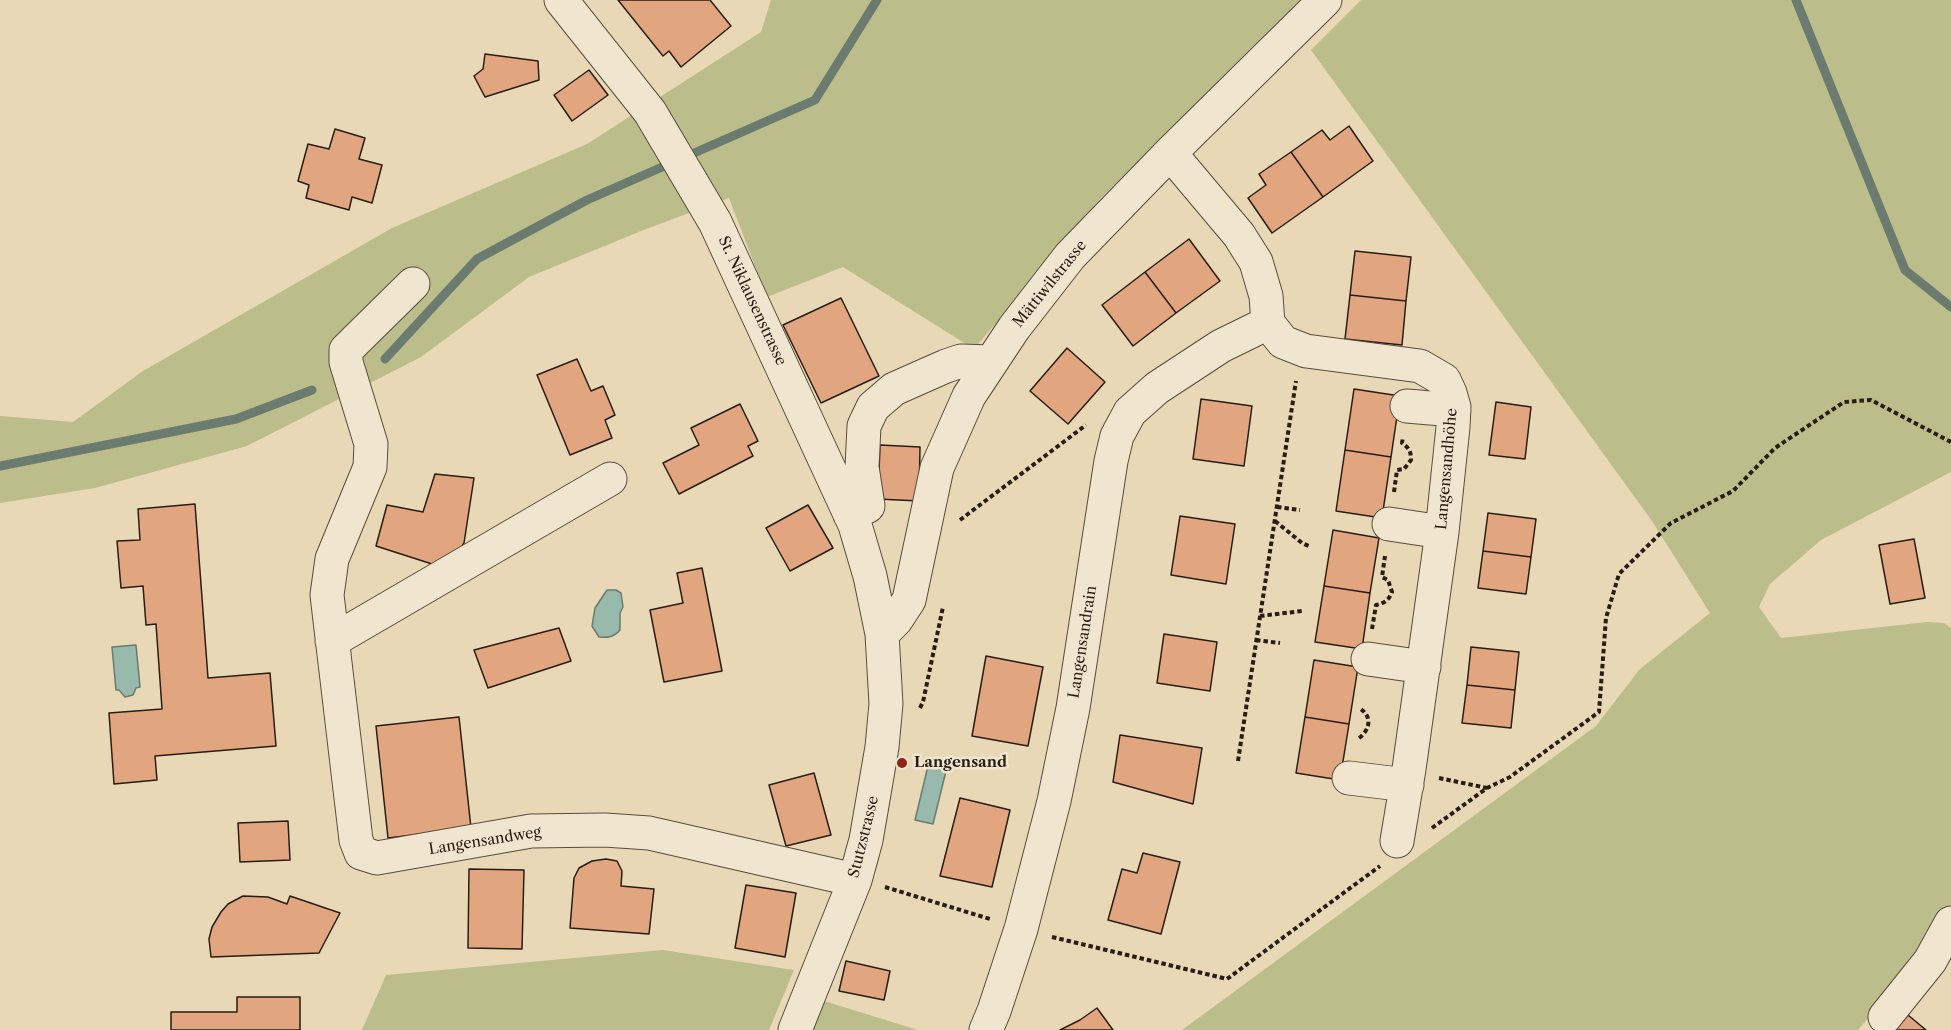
<!DOCTYPE html>
<html>
<head>
<meta charset="utf-8">
<style>
	body { margin:0 }
	canvas { display:block; background:#e8d8b6 }
</style>
</head>
<body>
<canvas width="1951" height="1030"></canvas>
<script>
const g = document.querySelector('canvas').getContext('2d');
g.lineJoin = 'round';
function paint(path, color) {
  g.fillStyle = color;
  g.fill(path, 'evenodd');
}
function strokePath(path, color, width, dash) {
  g.strokeStyle = color;
  g.lineWidth = width;
  g.lineCap = dash ? 'butt' : 'round';
  g.setLineDash(dash || []);
  g.stroke(path);
}
function label(font, color, halo, rows, align = 'center') {
  g.font = font + ' "Libre Caslon Text",serif';
  g.lineWidth = 5;
  g.setLineDash([]);
  g.textBaseline = 'middle';
  g.strokeStyle = halo;
  g.fillStyle = color;
  for (const [text, x, y, turn = 0] of rows) {
    g.save();
    g.translate(x, y);
    g.rotate((+turn || 0) * Math.PI / 180);
    g.textAlign = isNaN(turn) ? turn : align;
    if (halo) g.strokeText(text, 0, 0);
    g.fillText(text, 0, 0);
    g.restore();
  }
}
const green = new Path2D(`
	M771,0H1303L1101,198L974,349L843,267L767,297L729,198L641,231L529,277L421,357L247,446L95,488L0,503V416L73,422L143,371L392,228L587,144L761,32Z
	M1361,0H1951V472L1821,540L1770,584L1759,607L1781,638L1927,622L1944,623L1951,628V908L1918,960L1858,1030H1182L1596,726L1639,670L1710,613L1652,521L1311,50Z
	M663,950L794,970L769,1030H362L386,975Z
	M824,1001L918,1030H812Z`);
const water = new Path2D(`
	M607,590H616L621,593L623,607L620,613V630C614,637 608,638 599,637L592,626L595,608Z
	M136,645L140,687L136,688L133,695L125,697L119,690H116L112,647Z
	M928,766L946,771L933,824L915,820Z`);
const stream = new Path2D(`
	M1796,0L1905,270L1951,307
	M385,359L477,259L587,200L815,100L877,0
	M0,466L236,419L312,390`);
const building = new Path2D(`
	M618,0H710L731,26L681,67L669,51L663,56Z
	M485,54L538,61L539,80L485,97L474,76L483,69Z
	M589,70L608,95L572,121L554,95Z
	M1349,126L1373,161L1323,197L1291,152L1322,130L1330,140Z
	M335,129L365,138L359,159L382,165L372,203L352,197L349,210L306,198L309,185L298,181L308,144L329,149Z
	M1291,152L1323,197L1272,233L1248,198L1266,185L1259,174Z
	M1189,239L1220,281L1176,313L1145,272Z
	M1355,251L1411,257L1406,301L1350,295Z
	M1145,272L1176,313L1133,346L1102,305Z
	M1350,295L1406,301L1402,345L1345,339Z
	M841,298L879,376L821,403L783,325Z
	M1067,348L1105,382L1068,424L1030,391Z
	M577,359L591,391L603,386L615,415L605,420L612,438L570,455L537,375Z
	M1354,389L1400,396L1391,457L1345,450Z
	M1201,399L1252,406L1244,466L1193,459Z
	M1496,402L1531,407L1525,459L1489,455Z
	M740,404L758,441L748,446L753,456L679,494L663,463L699,445L691,428Z
	M880,445L920,447L919,501L878,499Z
	M1345,450L1391,457L1382,518L1336,511Z
	M435,474L474,478L464,543L454,560L432,564L376,546L387,505L423,512Z
	M195,504L208,678L270,673L276,746L155,756L157,780L114,784L109,713L162,709L156,624L146,625L143,586L121,588L117,541L140,540L138,509Z
	M808,505L833,548L790,571L766,528Z
	M1488,513L1536,519L1531,557L1483,551Z
	M1180,516L1235,524L1226,584L1171,575Z
	M1333,530L1379,538L1370,593L1324,586Z
	M1914,539L1925,598L1890,604L1879,545Z
	M1483,551L1531,557L1526,594L1478,588Z
	M702,568L722,671L664,682L650,610L683,603L677,573Z
	M1324,586L1370,593L1362,649L1315,642Z
	M559,628L571,661L488,688L474,650Z
	M1164,634L1217,642L1210,691L1157,683Z
	M1471,647L1519,652L1515,690L1467,685Z
	M986,656L1043,667L1028,746L972,736Z
	M1314,660L1358,667L1349,724L1305,717Z
	M1467,685L1515,690L1511,728L1462,723Z
	M459,717L471,828L388,838L376,726Z
	M1305,717L1349,724L1340,780L1296,773Z
	M1120,735L1202,748L1193,804L1113,782Z
	M814,773L831,835L786,846L769,785Z
	M960,798L1010,810L992,887L940,876Z
	M288,821L290,860L240,862L238,823Z
	M1143,853L1180,862L1161,934L1108,920L1122,869L1137,873Z
	M606,859L617,861L622,871L621,886L654,889L649,934L570,928L574,878L579,868L592,861Z
	M469,869L524,870L522,949L468,948Z
	M746,885L796,893L785,957L735,948Z
	M243,896L268,897L287,904L290,896L340,913L319,953L211,957L209,939L212,927L221,912L228,904Z
	M846,961L890,971L884,1000L839,991Z
	M237,997H300V1030H171V1012H237Z
	M1097,1008L1113,1030H1060L1080,1020Z
	M1908,1015L1926,1030H1895Z`);
const path = new Path2D(`
	M1394,492L1397,470L1404,469L1411,460C1411,451 1409,448 1402,443L1403,437
	M1277,507L1300,510
	M960,520L1086,425
	M1275,521L1302,543L1311,547
	M1260,616L1302,611
	M1372,629L1376,605C1385,603 1389,600 1392,592L1388,580L1382,577L1385,556
	M1256,640L1280,643
	M920,708L923,702L943,607
	M1359,738C1370,730 1373,716 1359,708
	M1238,761L1296,381
	M1439,778L1487,788
	M1432,828L1487,788L1510,777L1599,712L1606,618L1619,574L1671,523L1733,491L1775,448L1844,402L1871,400L1951,442
	M885,887L990,919
	M1052,937L1227,979L1380,866`);
const minor = new Path2D(`
	M561,0L650,112L715,222L855,525L870,576L882,634L886,704L882,747L866,840L855,880L795,1030
	M1170,153L1239,235L1256,262L1266,296L1268,323L1283,342L1306,351L1420,366L1444,380L1450,393L1454,407L1453,427L1442,532L1409,769L1397,841
	M413,284L346,350V362L371,444L370,467L332,559L327,595L356,840L361,853L377,858L531,831L605,830L649,833L855,880
	M1407,406L1454,410
	M850,515L868,506L862,467L864,426L873,407L894,389L946,366L961,361L990,362
	M1389,524L1442,532
	M882,634L896,620L909,600L937,468L969,396L1014,328L1070,256L1170,153L1325,0
	M332,641L610,479
	M1368,659L1424,667
	M1349,778L1407,785
	M1885,1017L1930,961L1951,923
	M986,1030L994,1011L1021,929L1054,801L1073,708L1111,461L1117,436L1130,412L1157,388L1221,346L1268,323`);
const markers = [
	[902,763,6,"#8f2418"]
];
const streetNames = [
	["Mättiwilstrasse",1050,284,-51],
	["St. Niklausenstrasse",752,301,65],
	["Langensandhöhe",1447,469,-85],
	["Langensandrain",1083,642,-81],
	["Stutzstrasse",864,837,-76],
	["Langensandweg",485,841,-9]
];
const poiNames = [
	["Langensand",914,763]
];
paint(green, '#bbbd8a');
paint(water, '#97baac');
strokePath(water, '#6b7b6f', 1.5);
strokePath(stream, '#6b7b6f', 9);
paint(building, '#e1a57f');
strokePath(building, '#281d13', 1.5);
strokePath(minor, '#584c3c', 35);
strokePath(path, '#281d13', 4, [4.5, 3]);
strokePath(minor, '#f0e6d0', 33);
for (const [x, y, r, color] of markers) {
  const dot = new Path2D();
  dot.arc(x, y, r, 0, 2 * Math.PI);
  g.fillStyle = color;
  g.fill(dot);
  strokePath(dot, '#f0e6d0', 2);
}
label('15px', '#281d13', '#f0e6d0', streetNames);
label('bold 15px', '#281d13', '#f0e6d0', poiNames, 'left');
</script>
</body>
</html>
